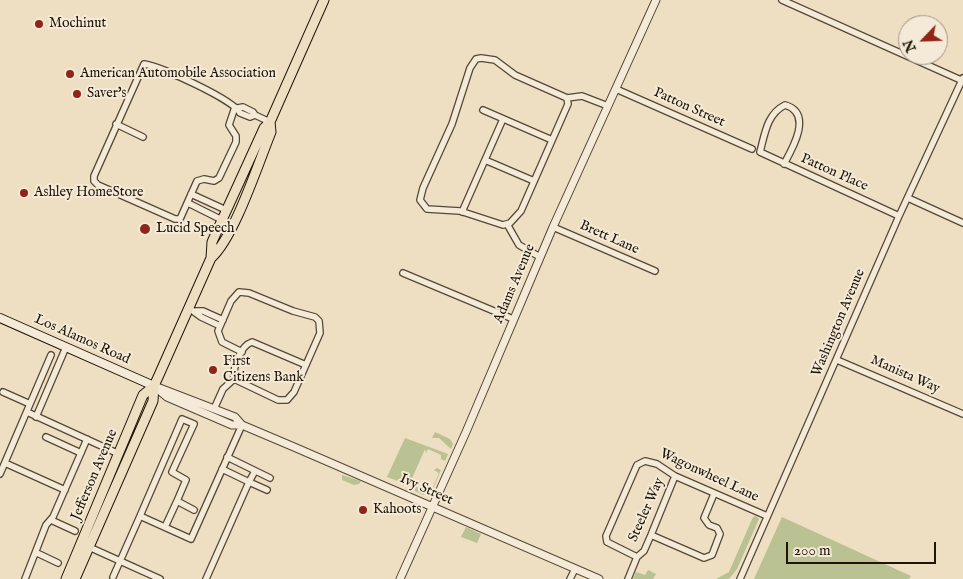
<!DOCTYPE html>
<html>
<head>
<meta charset="utf-8">
<style>
	body { margin:0 }
	#map { position:relative; width:963px; height:579px; overflow:hidden; background:#eedec2; font-family:"IM FELL English",serif }
	canvas { display:block }
	.north { position:absolute; left:898px; top:15px; width:50px; height:50px; box-sizing:border-box; background:#f4ead7; border:1px solid #9f9584; border-radius:50%; rotate:246deg; font-size:14px; font-weight:700; line-height:20px; text-align:center; color:#1f1507 }
	.north::after { content:''; display:block; margin:auto; width:18px; height:22px; background:#8f2418; clip-path:polygon(50% 0,100% 100%,50% 72%,0 100%) }
	.scale { position:absolute; left:786px; top:542px; width:150px; height:22px; box-sizing:border-box; border:2px solid #1f1507; border-top:0; padding-left:6px; font-size:15px; line-height:18px; white-space:nowrap; color:#1f1507; -webkit-text-stroke:4px #f4ead7; paint-order:stroke }
</style>
</head>
<body>
<div id="map">
<canvas width="963" height="579"></canvas>
<div class="north">N</div>
<div class="scale">200 m</div>
</div>
<script>
const g = document.querySelector('canvas').getContext('2d');
g.lineJoin = 'round';
function paint(path, color) {
  g.fillStyle = color;
  g.fill(path, 'evenodd');
}
function strokePath(path, color, width, dash) {
  g.strokeStyle = color;
  g.lineWidth = width;
  g.lineCap = dash ? 'butt' : 'round';
  g.setLineDash(dash || []);
  g.stroke(path);
}
function label(font, color, halo, rows, align = 'center') {
  g.font = font + ' "IM FELL English",serif';
  g.lineWidth = 4;
  g.setLineDash([]);
  g.textBaseline = 'middle';
  g.strokeStyle = halo;
  g.fillStyle = color;
  for (const [text, x, y, turn = 0] of rows) {
    g.save();
    g.translate(x, y);
    g.rotate((+turn || 0) * Math.PI / 180);
    g.textAlign = isNaN(turn) ? turn : align;
    if (halo) g.strokeText(text, 0, 0);
    g.fillText(text, 0, 0);
    g.restore();
  }
}
const green = new Path2D(`
	M435,432L450,439L453,444L451,449L439,438H432Z
	M405,438L448,454L445,461L441,459V455L428,449L426,453L425,449L409,485L387,477Z
	M437,468L441,470L432,491L423,495L415,491V486L425,491L432,489L439,473L434,470Z
	M342,475L361,481L359,484L354,485L342,480Z
	M756,516L759,519L737,569L729,579H716L729,572L753,517Z
	M782,517L911,576L909,579H754Z
	M466,527L481,534L477,543L461,537Z
	M648,570L656,574L653,579H633L636,572L645,575Z`);
const minor = new Path2D(`
	M782,0L963,81
	M481,58L495,60L515,75L567,98L568,104L521,211L510,223L503,225L460,211L427,209L420,200L423,188L452,124L470,68L476,59Z
	M616,89L752,149
	M567,98L582,96L608,106
	M235,107L229,125L236,136V142L219,178L214,181L204,179L197,181L180,219H175L98,185L94,181V176L144,64C160,66 234,100 240,113L250,117L255,115
	M238,108L243,107L253,112L255,115L270,122
	M483,110L552,140
	M116,124L143,137
	M485,160L534,181
	M784,164C793,148 813,113 785,105C767,114 765,133 760,152L899,216
	M191,194L226,210
	M908,198L963,223
	M188,203L222,220
	M462,212L503,119
	M507,224L519,245L540,257
	M553,227L655,271
	M403,273L513,319
	M189,308L201,317L220,326
	M196,311H203L223,320
	M837,360L963,414
	M234,379L278,400H287L294,392L320,333L319,321L315,317L293,311L249,293L239,292L231,301L218,331L222,342L242,352
	M234,379C233,367 240,346 252,342L306,365
	M3,392L30,404
	M214,409L223,389L234,379
	M27,412L119,454
	M36,417L66,347
	M46,437L81,453
	M227,457L270,478
	M5,463L65,490
	M255,471L249,482L267,490
	M0,474L51,355
	M194,510L177,501L186,480L172,472L194,424L182,419L140,516L191,539L242,425
	M51,520L75,531
	M165,527L177,501
	M651,535L704,558L712,555L720,534L717,528L709,525L704,518L714,494
	M89,547L160,579
	M37,553L58,563
	M637,557L607,542L606,536L637,465L645,461L657,464L675,476L767,516
	M113,577L140,516
	M25,579L46,525L53,517L87,439
	M206,579L249,482L222,469
	M570,579L575,569
	M628,579L637,557L644,551L651,535L675,476
	M740,579L899,216L963,78`);
const tertiary = new Path2D(`
	M154,386L167,397L232,425H242L294,447L599,579
	M157,387L235,417L242,425
	M400,579L466,432L553,227L656,0`);
const secondary = new Path2D(`
	M0,318L154,386`);
const primary = new Path2D(`
	M211,258C234,238 258,164 271,132L270,122
	M66,579L143,395L154,386L159,375L211,258L212,242L264,128L270,122L324,0
	M75,579L153,401L154,386`);
const markers = [
	[39,24,5,"#8f2418"],
	[70,74,5,"#8f2418"],
	[77,94,5,"#8f2418"],
	[24,193,5,"#8f2418"],
	[145,229,6,"#8f2418"],
	[213,370,5,"#8f2418"],
	[363,510,5,"#8f2418"]
];
const poiNames = [
	["Mochinut",49,24],
	["American Automobile Association",80,74],
	["Saver's",87,94],
	["Ashley HomeStore",34,193],
	["Lucid Speech",156,229],
	["First",223,362],
	["Citizens Bank",223,378],
	["Kahoots",373,510]
];
const streetNames = [
	["Patton Street",689,108,24],
	["Patton Place",834,173,24],
	["Brett Lane",609,238,24],
	["Adams Avenue",515,284,-67],
	["Washington Avenue",839,323,-67],
	["Los Alamos Road",82,340,24],
	["Manista Way",905,375,24],
	["Jefferson Avenue",95,475,-67],
	["Wagonwheel Lane",709,476,25],
	["Ivy Street",426,490,24],
	["Steeler Way",647,510,-66]
];
paint(green, '#bac192');
strokePath(minor, '#534736', 8);
strokePath(tertiary, '#534736', 9);
strokePath(secondary, '#1f1507', 10);
strokePath(primary, '#1f1507', 11);
strokePath(minor, '#f4ead7', 5.5);
strokePath(tertiary, '#f4ead7', 7);
strokePath(secondary, '#f4ead7', 8);
strokePath(primary, '#eedec2', 9);
for (const [x, y, r, color] of markers) {
  const dot = new Path2D();
  dot.arc(x, y, r, 0, 2 * Math.PI);
  g.fillStyle = color;
  g.fill(dot);
  strokePath(dot, '#f4ead7', 2);
}
label('14px', '#1f1507', '#f4ead7', poiNames, 'left');
label('14px', '#1f1507', '#f4ead7', streetNames);
</script>
</body>
</html>
